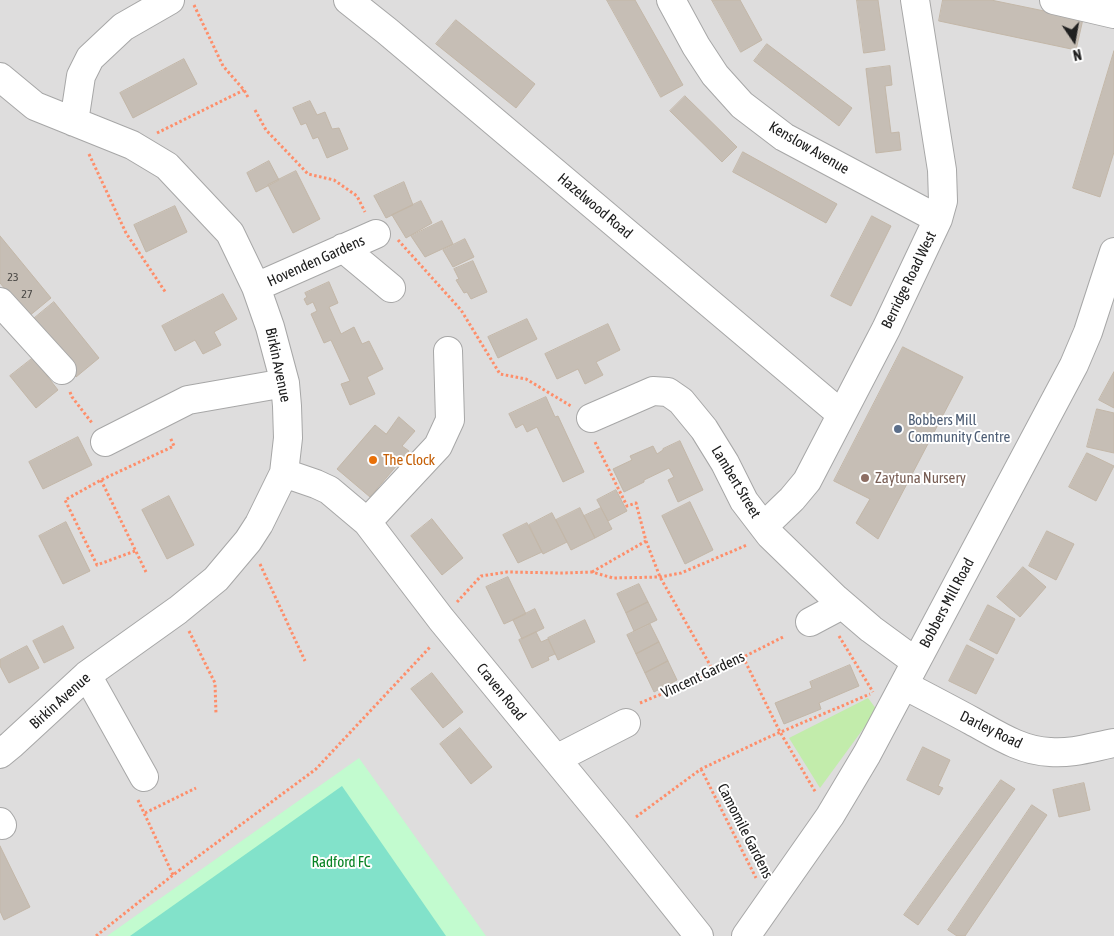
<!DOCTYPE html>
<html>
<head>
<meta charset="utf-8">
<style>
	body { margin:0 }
	#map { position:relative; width:1114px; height:936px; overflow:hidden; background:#f1efe6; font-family:"Asap Condensed",sans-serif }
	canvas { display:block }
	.north { position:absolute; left:1049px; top:15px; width:50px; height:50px; -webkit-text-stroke:4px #fff; paint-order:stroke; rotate:168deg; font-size:14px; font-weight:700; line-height:20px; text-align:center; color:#202020 }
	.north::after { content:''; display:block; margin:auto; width:18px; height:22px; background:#202020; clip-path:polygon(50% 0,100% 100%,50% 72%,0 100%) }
</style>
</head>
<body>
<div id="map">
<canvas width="1114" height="936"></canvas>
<div class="north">N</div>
</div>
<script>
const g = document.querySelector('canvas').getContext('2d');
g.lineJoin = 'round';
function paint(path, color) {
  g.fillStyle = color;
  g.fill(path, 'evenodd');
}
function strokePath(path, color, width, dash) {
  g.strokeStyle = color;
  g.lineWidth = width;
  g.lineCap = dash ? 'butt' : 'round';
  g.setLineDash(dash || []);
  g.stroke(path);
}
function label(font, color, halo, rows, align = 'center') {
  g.font = font + ' "Asap Condensed",sans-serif';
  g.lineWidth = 4;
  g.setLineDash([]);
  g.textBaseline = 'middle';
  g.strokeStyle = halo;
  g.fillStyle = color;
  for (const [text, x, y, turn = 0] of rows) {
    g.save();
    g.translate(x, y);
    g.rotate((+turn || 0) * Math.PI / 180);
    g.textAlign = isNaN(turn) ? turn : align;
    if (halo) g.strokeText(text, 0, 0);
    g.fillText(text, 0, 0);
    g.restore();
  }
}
const residential = new Path2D(`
	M0,0H1114V936H0Z`);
const grass = new Path2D(`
	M868,698L877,710L820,788L789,738Z`);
const park = new Path2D(`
	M359,758L486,936H107Z`);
const pitch = new Path2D(`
	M342,786L446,936H130Z`);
const building = new Path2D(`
	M607,0H635L683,85L661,97Z
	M712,0H740L762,40L741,52Z
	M857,0H878L885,50L864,53Z
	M943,0H991L1083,19L1076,50L939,21Z
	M456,20L535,84L516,108L436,44Z
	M767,44L852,108L839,126L754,61Z
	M1114,51V152L1100,197L1073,188Z
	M184,59L197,84L133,118L120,93Z
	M890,66L892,85L885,86L891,133L899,132L901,150L876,153L866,69Z
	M685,96L737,147L722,162L670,111Z
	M310,101L317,115L325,112L332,129L339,128L348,149L327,158L318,137L313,139L306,123L301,125L293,108Z
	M743,152L837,204L826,223L733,172Z
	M269,161L279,180L256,192L247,173Z
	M296,171L320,219L293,233L268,185Z
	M404,182L413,205L386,218L374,196Z
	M421,201L432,223L406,238L392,215Z
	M175,206L187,232L146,252L134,225Z
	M872,216L891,226L851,306L831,296Z
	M442,221L453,244L425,257L411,236Z
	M0,236L51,298L28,317L0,283Z
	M465,239L474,257L453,267L443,250Z
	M473,261L487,292L471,299L467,292L464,293L456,280L459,279L454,269Z
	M329,282L338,303L329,307L341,334L354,327L362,344L369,341L383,369L367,377L375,394L350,405L341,384L350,381L331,340L324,343L311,314L317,311L313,302L307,305L304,299L307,297L305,293Z
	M223,294L237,319L214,332L221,345L203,354L195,340L175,351L162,326Z
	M54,302L99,358L76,377L31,321Z
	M527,319L537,339L498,358L488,337Z
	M608,324L620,350L596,362L603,375L585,384L578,369L557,379L545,354Z
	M903,347L963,377L878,539L856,523L870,499L834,481Z
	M33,358L58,390L36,408L10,376Z
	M1114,372V408L1099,400Z
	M546,397L555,417L558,416L584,472L563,482L537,427L527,432L523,424L516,428L509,414Z
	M1097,409L1114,413V453L1087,447Z
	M399,417L415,431L402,446L409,451L370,497L337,469L375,425L386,434Z
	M78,437L92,465L43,489L29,462Z
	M680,441L703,490L678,502L668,480L674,477L669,468L644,480V482L624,492L613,469L632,460L630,456L653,446L657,454L663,450V449Z
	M1087,453L1114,466L1096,501L1069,487Z
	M616,490L627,511L608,521L597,500Z
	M169,496L194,545L167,559L142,510Z
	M690,502L713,550L685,564L662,516Z
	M580,508L595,538L571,550L556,520Z
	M601,508L612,529L595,538L584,516Z
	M552,513L567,542L543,554L529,525Z
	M432,519L463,558L442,575L411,536Z
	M66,522L90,571L63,584L39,536Z
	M527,523L542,552L518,563L503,535Z
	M1047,531L1074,544L1056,580L1029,566Z
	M1023,567L1046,587L1020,617L997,597Z
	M508,577L526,614L504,624L486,587Z
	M639,584L648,602L626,613L617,594Z
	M648,602L657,620L634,631L626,613Z
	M988,605L1015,619L997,654L970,640Z
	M535,609L544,628L522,639L513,620Z
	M585,620L595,642L558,660L548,638Z
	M650,624L659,642L636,654L627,635Z
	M63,626L74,648L44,663L33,641Z
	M536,632L541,642L548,639L555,654L548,657L549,660L532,668L519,640Z
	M659,642L668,661L645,673L636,654Z
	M967,645L994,659L976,694L949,681Z
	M27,646L39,668L9,683L0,666V660Z
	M668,661L677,680L654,692L645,673Z
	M850,665L859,686L819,703L821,709L784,724L775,703L812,688L810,682Z
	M432,673L463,712L443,728L411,689Z
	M460,728L492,767L471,784L440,744Z
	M923,747L950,760L938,786L943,788L939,795L907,780Z
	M1001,780L1015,789L918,925L904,915Z
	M1084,783L1090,810L1059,817L1053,790Z
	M1032,805L1047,815L965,936H957L948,930Z
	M0,846L30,907L4,920L0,911Z`);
const path = new Path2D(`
	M194,5L223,66L244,90L249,99
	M255,110L266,130L308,174L334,180L357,196L365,212
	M157,133L244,90
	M89,154L126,233L166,293
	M398,240L461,310L500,374L526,379L571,406
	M70,392L72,397L92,423
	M101,480L146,572
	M646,541L660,577L714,672
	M135,551L97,565L65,500L101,480L174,446L170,437
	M260,564L305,661
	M592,572L646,541L636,503L627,506L595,442
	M457,602L481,576L507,572L562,573L592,572L613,578L660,577L681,573L747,545
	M189,631L215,683L216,714
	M839,636L873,692
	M743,657L780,732L816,793
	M640,703L714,672L785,636
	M701,769L756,878
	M138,800L173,875
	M145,813L196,788
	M636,817L701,769L769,737L870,694
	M96,936L173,875L316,769L431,646`);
const minor = new Path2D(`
	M348,0L387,31L841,414
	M671,0L696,46L715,75L742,105L784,137L938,219
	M1054,0L1114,14
	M0,77L35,106L132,145L167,166L230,233L256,287L270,327L285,383L287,406L288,438L284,473L259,524L248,541L216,579L178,610L87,675L11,745L0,754
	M74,122L81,76L90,58L123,27L170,0
	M343,248L391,288
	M256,287L376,234
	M0,302L62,370
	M591,418L653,391L668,392L681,401L704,429L725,463L744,501L770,535L836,599L871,629L916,662
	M105,442L188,400L285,383
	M284,473L316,484L329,490L367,522L441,619L616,832L699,936
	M367,522L438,446L450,420L448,351
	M764,526L792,499L807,481L886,329L938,219L943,201L942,170L915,0
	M810,622L842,605
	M87,675L144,777
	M904,685C927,697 950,709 972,721C996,734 1021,751 1050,752C1071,754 1093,747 1114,743
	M556,759L626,723
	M0,822L2,825
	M746,936L830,816L867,754L1074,365L1088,332L1114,252`);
const markers = [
	[898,429,5,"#5c6f8a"],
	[373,460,5,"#e8710a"],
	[865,478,5,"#8d6e63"]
];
const numberNames = [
	["23",13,277],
	["27",27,294]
];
const streetNames = [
	["Kenslow Avenue",809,148,30],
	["Hazelwood Road",595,206,40],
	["Hovenden Gardens",316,261,-24],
	["Berridge Road West",909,280,-64],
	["Birkin Avenue",278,365,78],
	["Lambert Street",736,482,59],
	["Bobbers Mill Road",947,603,-62],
	["Vincent Gardens",703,675,-25],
	["Craven Road",501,692,51],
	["Birkin Avenue",60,701,-42],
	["Darley Road",991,730,26],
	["Camomile Gardens",745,831,63]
];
const serviceNames = [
	["Bobbers Mill",908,420],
	["Community Centre",908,437]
];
const foodNames = [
	["The Clock",383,460]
];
const educationNames = [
	["Zaytuna Nursery",875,478]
];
const parkNames = [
	["Radford FC",341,862]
];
paint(residential, '#dedddd');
paint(grass, '#c2ecab');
paint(park, '#c2fbcf');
paint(pitch, '#82e2ca');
paint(building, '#c6beb5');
strokePath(building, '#c3b7a8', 1);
strokePath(minor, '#a7a7a7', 30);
strokePath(path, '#fe8e6a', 3, [2.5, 2.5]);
strokePath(minor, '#fff', 28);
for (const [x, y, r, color] of markers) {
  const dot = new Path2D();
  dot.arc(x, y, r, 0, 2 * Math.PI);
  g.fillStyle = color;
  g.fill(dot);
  strokePath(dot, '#fff', 2);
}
label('12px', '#4a4845', null, numberNames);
label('15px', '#202020', '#fff', streetNames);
label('15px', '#4e5e75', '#fff', serviceNames, 'left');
label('15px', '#c56008', '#fff', foodNames, 'left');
label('15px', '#785e54', '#fff', educationNames, 'left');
label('15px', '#088324', '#fff', parkNames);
</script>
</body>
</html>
